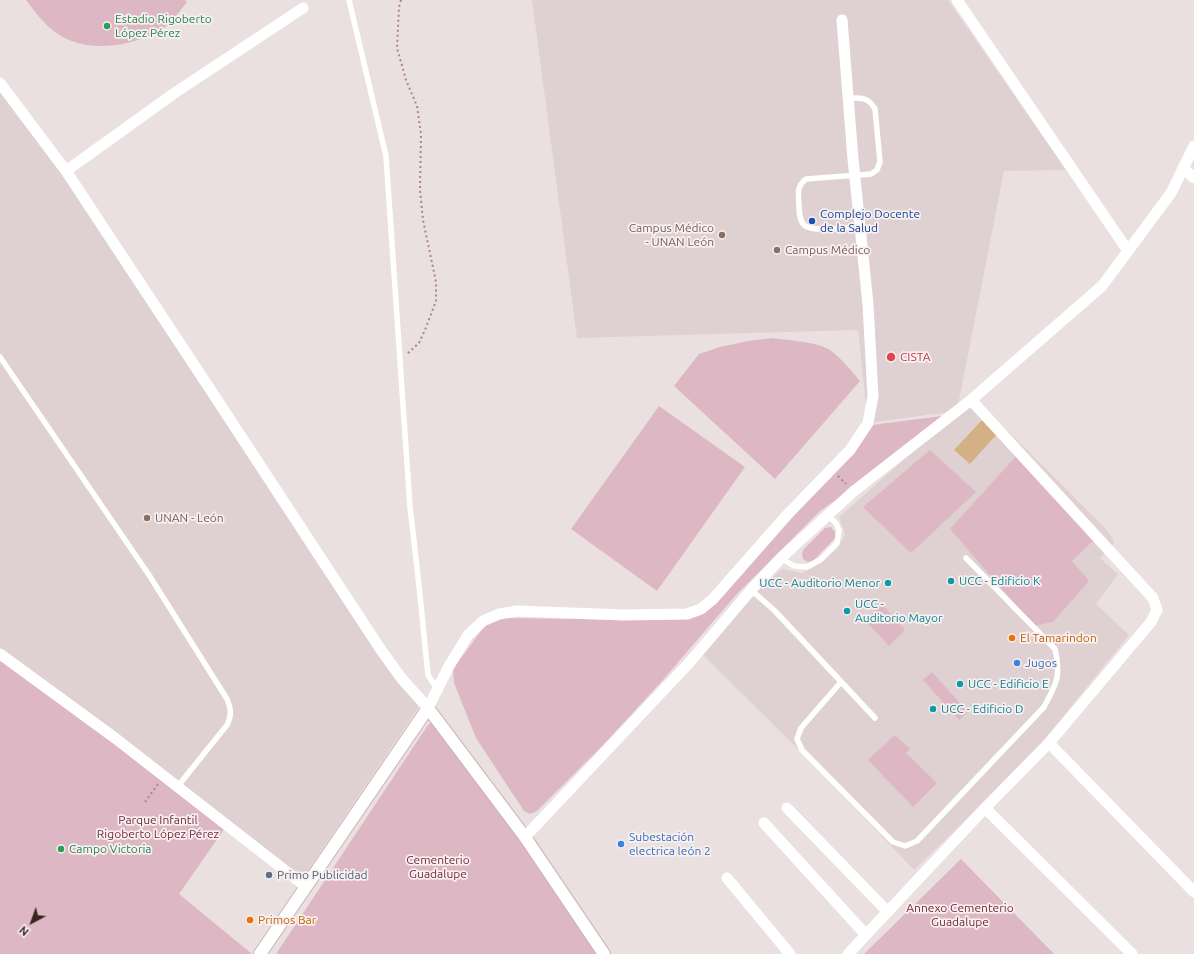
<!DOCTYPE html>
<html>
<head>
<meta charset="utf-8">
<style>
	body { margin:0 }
	#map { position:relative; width:1194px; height:954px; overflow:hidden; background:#ebe0e0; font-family:Ubuntu,sans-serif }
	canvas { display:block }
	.north { position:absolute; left:12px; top:902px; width:40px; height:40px; -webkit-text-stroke:3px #f8f0f1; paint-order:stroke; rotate:221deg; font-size:11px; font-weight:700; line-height:16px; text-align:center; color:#3c2420 }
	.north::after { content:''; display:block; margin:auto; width:14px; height:18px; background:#3c2420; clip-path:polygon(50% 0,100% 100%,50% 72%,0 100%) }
</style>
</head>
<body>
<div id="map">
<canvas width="1194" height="954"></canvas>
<div class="north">N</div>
</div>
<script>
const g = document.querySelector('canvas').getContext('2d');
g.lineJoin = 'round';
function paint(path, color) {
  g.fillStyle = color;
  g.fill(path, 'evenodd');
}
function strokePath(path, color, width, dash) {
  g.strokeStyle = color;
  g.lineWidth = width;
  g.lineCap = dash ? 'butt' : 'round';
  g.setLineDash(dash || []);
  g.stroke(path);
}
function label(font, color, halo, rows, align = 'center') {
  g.font = font + ' Ubuntu,sans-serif';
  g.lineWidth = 3.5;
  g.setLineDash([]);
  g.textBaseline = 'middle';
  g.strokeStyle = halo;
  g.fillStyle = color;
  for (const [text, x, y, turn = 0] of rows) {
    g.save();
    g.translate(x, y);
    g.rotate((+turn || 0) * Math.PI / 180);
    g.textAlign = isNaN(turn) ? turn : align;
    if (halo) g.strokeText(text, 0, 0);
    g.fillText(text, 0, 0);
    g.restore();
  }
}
const built = new Path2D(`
	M532,0H948L1066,170L1004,171L957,411L868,423L858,330L577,338Z
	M0,83L422,702L300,882L0,654Z
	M971,400L1009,432L1104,527L1115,542L1100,558L1118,574L1096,604L1129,635L1044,740L982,804L914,870L817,768L703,655L760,588L782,569L802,573L824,561L838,548L845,535L839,517Z`);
const green = new Path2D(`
	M26,0H185L187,2C179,12 171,24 160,31C157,33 152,34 149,36C120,48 82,52 55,32C43,23 35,12 26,0Z
	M772,338C787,340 818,342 830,350C841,358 851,370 860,381L775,479L674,386L699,354L720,347L748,341Z
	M659,406L745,467L657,591L571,529Z
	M942,416L863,481L820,511L735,596L662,681L603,745L537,811L530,814L524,811L476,738L454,683L453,669L486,624L504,618L650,620L690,619L715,605L771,538L872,425Z
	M930,450L976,492L911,553L863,507Z
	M1018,454L1100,534L1072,561L1089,581L1053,622L1034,626L950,529Z
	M831,527L835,532V538L814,560L808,562L803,559L802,554L803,550L825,528Z
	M882,604L905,630L889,646L865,620Z
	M0,655L225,828L179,894L252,954H0Z
	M932,672L968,712L959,720L923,680Z
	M438,718L597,954H276L428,725Z
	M895,735L910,749L906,753L937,783L913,807L868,760Z
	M961,859L1054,954H864Z`);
const water = new Path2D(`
	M982,420L997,434L970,464L954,450Z`);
const path = new Path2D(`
	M401,0L399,7L397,48L406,80L417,106L421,134L420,190L423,220L436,282V301L425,330L419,343L407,354
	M838,476L846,484
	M145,802L158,784`);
const lane = new Path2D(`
	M349,0L386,156L410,507L418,576L428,675L437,689
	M849,98C862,98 868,97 875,109L880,162L877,170L871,174L806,179C797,186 798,193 799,204C799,211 799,218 803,224C811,234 848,227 860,226
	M0,357L149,575L227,699C231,709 232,715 227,725L178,786
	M781,558L794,566L807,567L820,560L837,543L839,530L836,523L827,515
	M751,590L774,610L875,718
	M841,682L801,728L797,739L802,750L893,842L905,846L917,841L1044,707C1057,683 1061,676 1055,649L966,558`);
const street = new Path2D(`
	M957,0L1128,251
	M0,83L66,171L208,386L381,650L402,679L428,708L449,666L468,635L483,621L499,614L517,611L624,615L687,614L701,609L713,599L787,515L850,450L868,423L873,396L868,304L853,159L842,20
	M1183,168L1194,178
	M66,171L176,92L303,8
	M0,654L115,738L305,886
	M1049,743L1194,892
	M787,808L888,912
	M985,808L1132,954
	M764,823L866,935
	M525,837L689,663L751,590L781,558L854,491L971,400L1102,286L1171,193L1194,146
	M727,878L790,954
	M848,954L985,808L1049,743L1151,622L1157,610L1153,598L971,400`);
const secondary = new Path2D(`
	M260,954L428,708L525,837L604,954`);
const markers = [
	[107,26,4,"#2e9e5b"],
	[812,221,4,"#1a4fb4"],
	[722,235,4,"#8d6e63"],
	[777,250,4,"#8d6e63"],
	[891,357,5,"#e0444e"],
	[147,518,4,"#8d6e63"],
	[951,581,4,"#0f9aa8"],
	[888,583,4,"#0f9aa8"],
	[847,611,4,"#0f9aa8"],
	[1012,638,4,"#e8710a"],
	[1017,663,4,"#3f7fe0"],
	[960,684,4,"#0f9aa8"],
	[933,709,4,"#0f9aa8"],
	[621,844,4,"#3f7fe0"],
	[61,849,4,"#2e9e5b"],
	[269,875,4,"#5c6f8a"],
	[250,920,4,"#e8710a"]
];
const leisureNames = [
	["Estadio Rigoberto",115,19],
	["López Pérez",115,33],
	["Campo Victoria",69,849]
];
const transitNames = [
	["Complejo Docente",820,214],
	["de la Salud",820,228]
];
const educationNames = [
	["Campus Médico",714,228,"right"],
	["- UNAN León",714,242,"right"],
	["Campus Médico",785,250],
	["UNAN - León",155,518]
];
const healthNames = [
	["CISTA",900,357]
];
const cultureNames = [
	["UCC - Edificio K",959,581],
	["UCC - Auditorio Menor",880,583,"right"],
	["UCC -",855,604],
	["Auditorio Mayor",855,618],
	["UCC - Edificio E",968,684],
	["UCC - Edificio D",941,709]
];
const foodNames = [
	["El Tamarindon",1020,638],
	["Primos Bar",258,920]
];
const shopNames = [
	["Jugos",1025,663],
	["Subestación",629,837],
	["electrica león 2",629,851]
];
const parkNames = [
	["Parque Infantil",158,820],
	["Rigoberto López Pérez",158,834],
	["Cementerio",438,860],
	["Guadalupe",438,874],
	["Annexo Cementerio",960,908],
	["Guadalupe",960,922]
];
const serviceNames = [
	["Primo Publicidad",277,875]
];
paint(built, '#dfd1d1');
paint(green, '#deb7c4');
paint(water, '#d4b184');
strokePath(secondary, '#ccb3b2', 14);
strokePath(path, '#b1837e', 2, [2, 3]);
strokePath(lane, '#fff', 5.5);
strokePath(street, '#fff', 11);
strokePath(secondary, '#fff', 12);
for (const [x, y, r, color] of markers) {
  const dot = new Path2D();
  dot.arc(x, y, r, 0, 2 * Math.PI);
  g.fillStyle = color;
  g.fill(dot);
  strokePath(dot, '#f8f0f1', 1.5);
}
label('12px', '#27864d', '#f8f0f1', leisureNames, 'left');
label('12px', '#164399', '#f8f0f1', transitNames, 'left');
label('12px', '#785e54', '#f8f0f1', educationNames, 'left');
label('12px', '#be3a42', '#f8f0f1', healthNames, 'left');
label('12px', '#0d838f', '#f8f0f1', cultureNames, 'left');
label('12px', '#c56008', '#f8f0f1', foodNames, 'left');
label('12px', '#366cbe', '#f8f0f1', shopNames, 'left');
label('12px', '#752838', '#f8f0f1', parkNames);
label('12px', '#4e5e75', '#f8f0f1', serviceNames, 'left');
</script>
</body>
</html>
